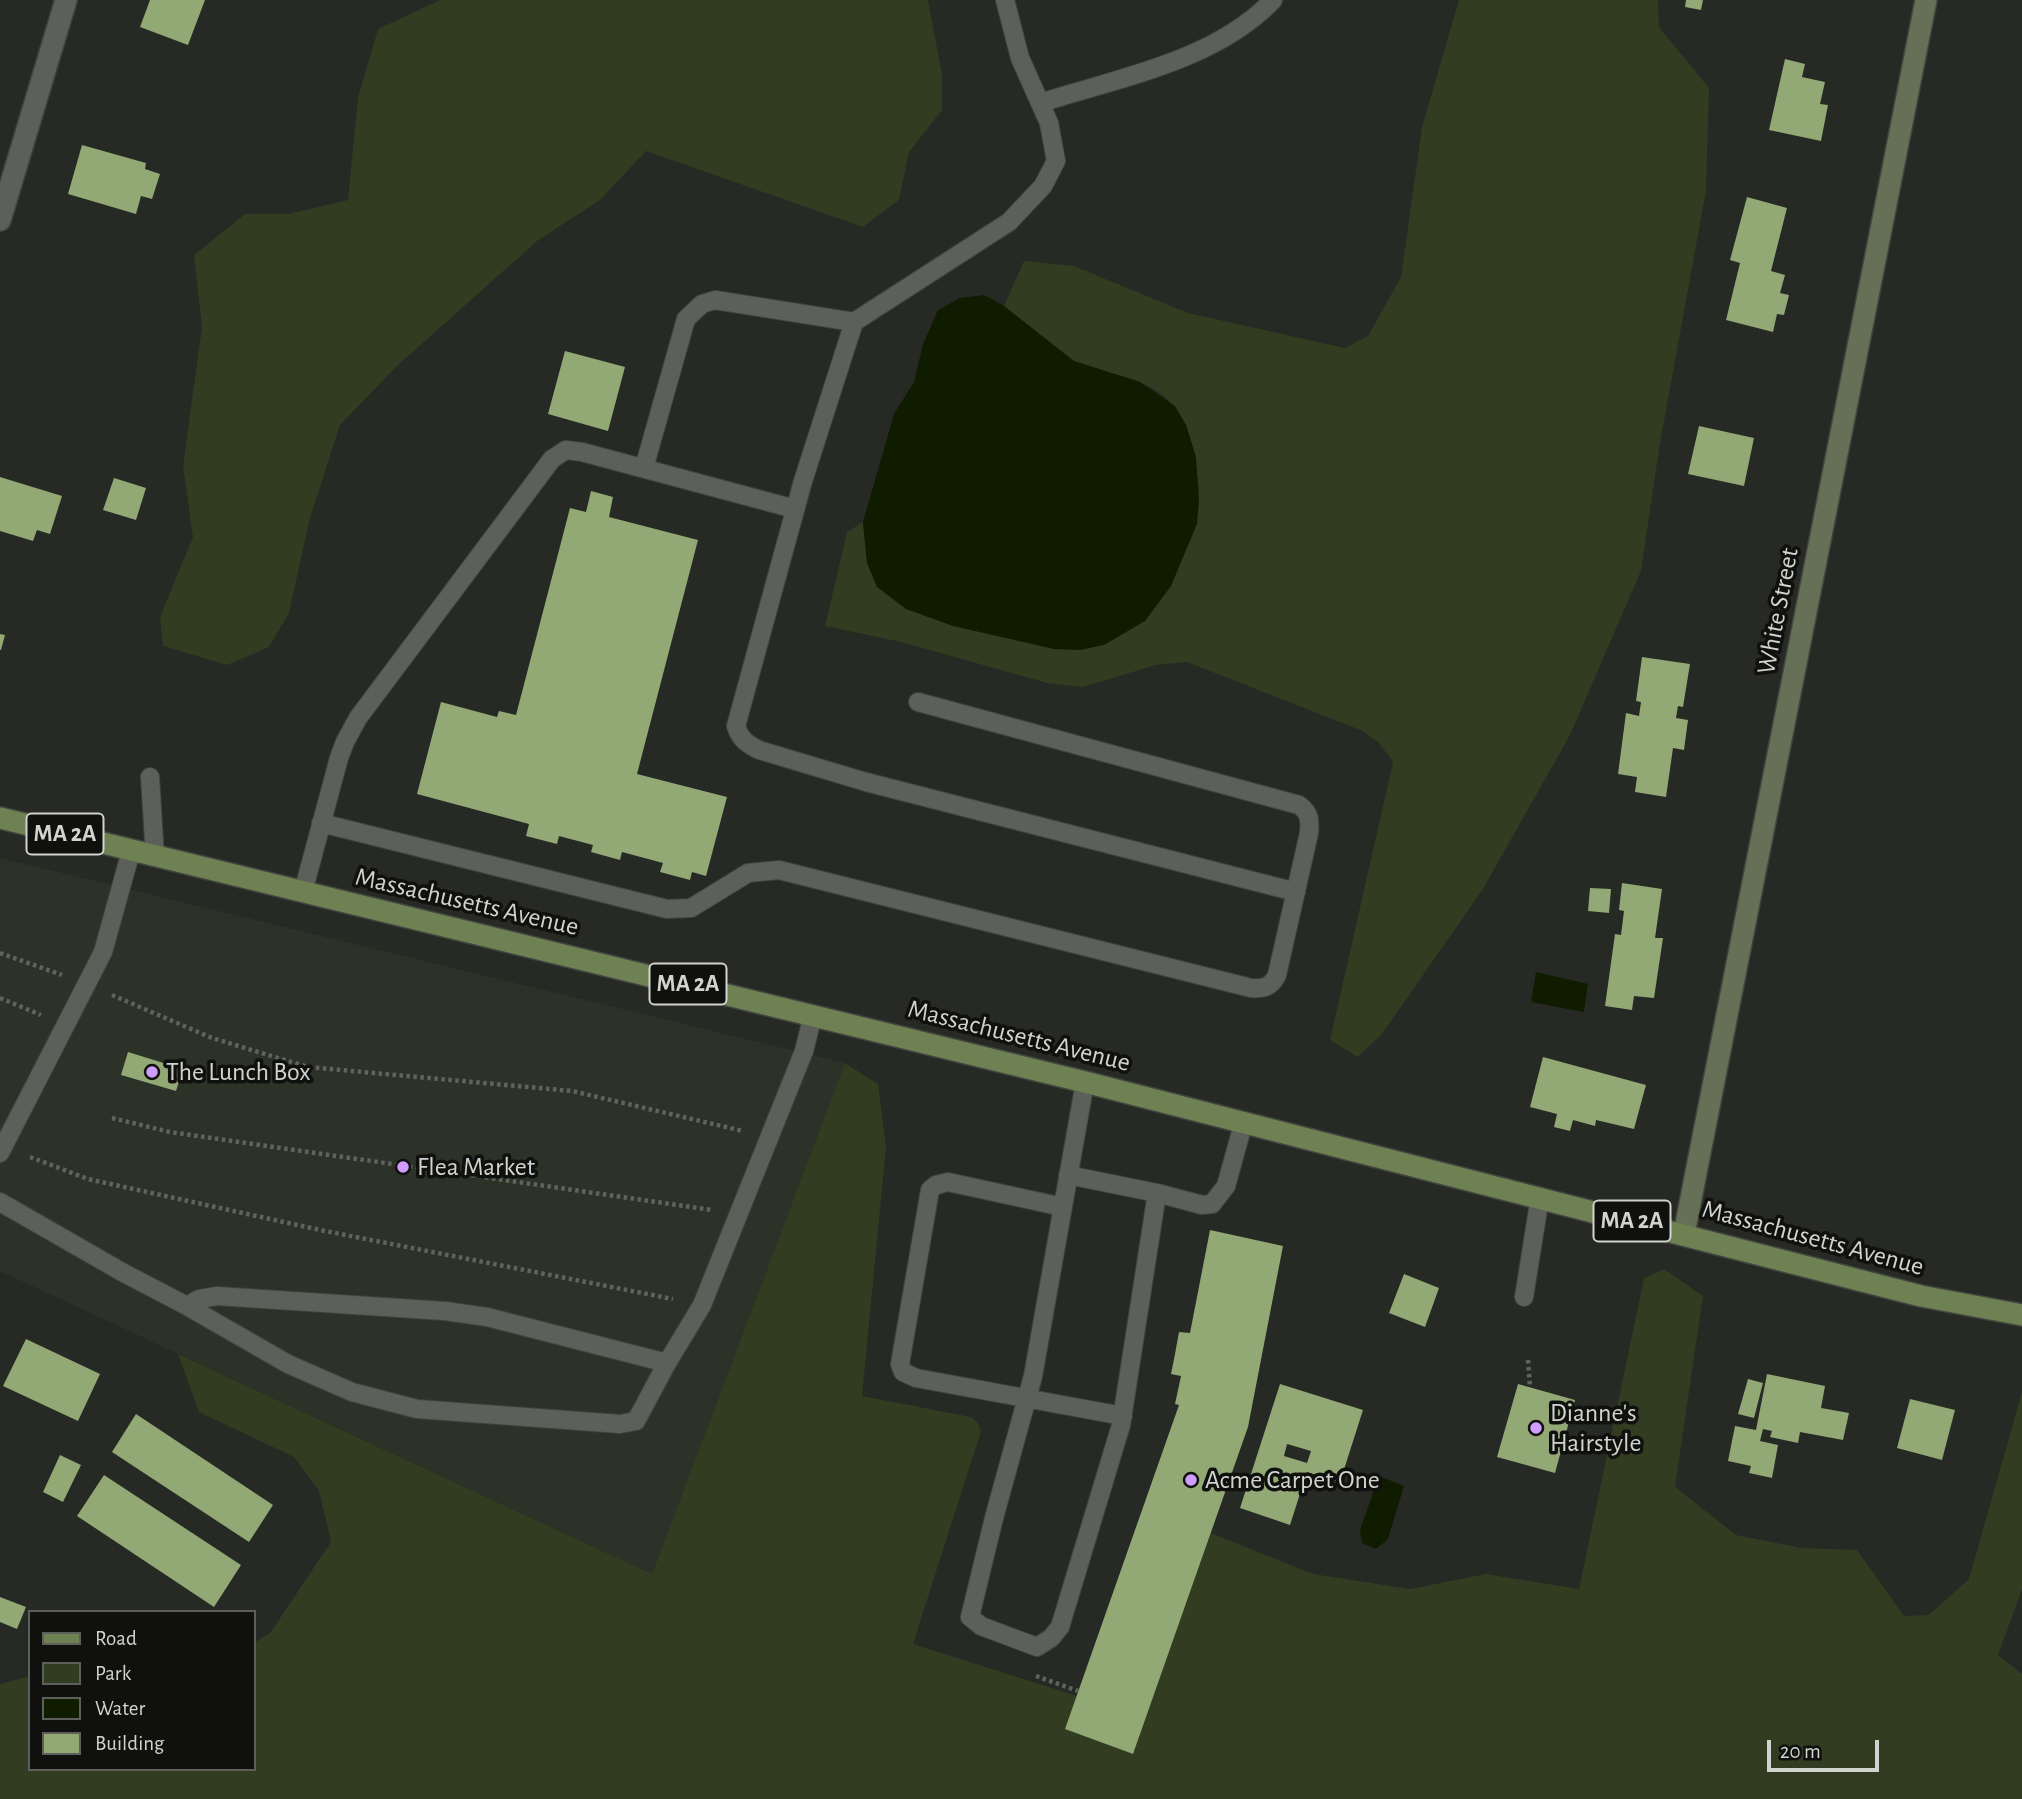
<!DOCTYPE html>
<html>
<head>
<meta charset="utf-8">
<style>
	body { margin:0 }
	#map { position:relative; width:2022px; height:1799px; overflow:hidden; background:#272924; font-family:"Alegreya Sans",sans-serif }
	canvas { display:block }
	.legend { position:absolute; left:28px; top:1610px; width:228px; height:161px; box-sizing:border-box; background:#10110f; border:2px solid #5d5f5c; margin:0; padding:9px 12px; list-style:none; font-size:21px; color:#d1d3cf }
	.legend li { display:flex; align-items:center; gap:14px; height:35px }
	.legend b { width:35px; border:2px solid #5d5f5c }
	.scale { position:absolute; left:1767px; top:1740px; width:112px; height:32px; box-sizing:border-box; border:4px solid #d1d3cf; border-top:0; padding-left:9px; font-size:21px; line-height:24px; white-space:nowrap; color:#d1d3cf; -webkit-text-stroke:5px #10110f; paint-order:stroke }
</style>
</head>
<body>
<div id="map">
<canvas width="2022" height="1799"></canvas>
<ul class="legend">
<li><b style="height:9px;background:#6e8153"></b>Road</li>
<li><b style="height:19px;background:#313c21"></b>Park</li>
<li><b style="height:19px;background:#101c00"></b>Water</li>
<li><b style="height:19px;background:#92a875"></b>Building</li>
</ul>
<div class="scale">20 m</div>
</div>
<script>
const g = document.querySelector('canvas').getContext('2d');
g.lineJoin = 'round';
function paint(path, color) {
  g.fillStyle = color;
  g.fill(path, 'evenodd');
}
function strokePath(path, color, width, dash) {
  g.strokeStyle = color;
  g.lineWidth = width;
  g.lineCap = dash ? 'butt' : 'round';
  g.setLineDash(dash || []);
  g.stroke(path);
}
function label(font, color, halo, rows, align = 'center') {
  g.font = font + ' "Alegreya Sans",sans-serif';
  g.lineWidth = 7;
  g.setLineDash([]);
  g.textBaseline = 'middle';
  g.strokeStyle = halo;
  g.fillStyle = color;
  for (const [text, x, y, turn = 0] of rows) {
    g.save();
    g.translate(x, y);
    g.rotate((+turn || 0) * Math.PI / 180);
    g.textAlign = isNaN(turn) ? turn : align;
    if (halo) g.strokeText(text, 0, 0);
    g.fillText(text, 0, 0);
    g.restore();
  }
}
const built = new Path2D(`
	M0,858L845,1063L652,1574L0,1271Z`);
const green = new Path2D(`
	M440,0H928L942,74V110L909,152L899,200L863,227L646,151L600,200L537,241L397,366L340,425L310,518L289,613L269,647L227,665L163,646L160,617L193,537L183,466L202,327L194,255L245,214H288L348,200L358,97L378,29Z
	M1459,0H1658L1659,27L1709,88L1706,191L1660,443L1641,571L1570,735L1483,889L1382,1034L1358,1057L1330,1040L1393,762L1379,743L1363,731L1187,662L1156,665L1083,687L1047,683L901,642L825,626L847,532L863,522L867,563L1199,492C1194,438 1187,397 1129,378C1111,373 1088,369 1072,360C1048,345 1027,324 1004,306L1024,261L1074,266L1188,313L1345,348L1368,336L1401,277L1422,127Z
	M845,1063L878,1084L886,1147L862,1396L971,1417L977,1422L981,1431L913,1644L1077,1696L1066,1729L1132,1754L1211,1533L1313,1574L1410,1589L1486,1574L1579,1589L1644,1278L1664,1269L1703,1296L1675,1487L1736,1535L1802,1548L1857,1550L1904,1616L1929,1615L1969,1579L2022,1392V1589L1998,1655L2022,1674V1799H0V1684L30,1676V1769H254V1643L270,1633L331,1542L319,1491L294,1457L199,1412L178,1354L652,1574Z`);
const water = new Path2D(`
	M984,295L1004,306L1074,361L1140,382L1175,406L1186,425L1196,457L1199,500L1197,524L1171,586L1145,621L1104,645L1080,650L1054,649L953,626L906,609L877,587L867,563L863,522L894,414L914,382L923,344L938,310L960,298Z
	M1536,972L1588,984L1584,1012L1531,1002Z
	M1379,1476L1404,1486L1388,1539L1376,1549L1362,1543L1360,1530Z`);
const building = new Path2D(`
	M150,0H205L188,45L140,27Z
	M1686,0H1703L1701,10L1685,7Z
	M1785,59L1805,64L1802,77L1825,82L1820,104L1828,105L1821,141L1769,130Z
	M82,145L146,163L145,169L160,174L152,199L141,196L136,214L68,194Z
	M1747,197L1787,208L1771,271L1785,275L1780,293L1789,295L1784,315L1777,314L1773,332L1726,320L1740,263L1730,260Z
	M565,351L625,367L608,431L548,414Z
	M1699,426L1754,438L1744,486L1688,474Z
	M0,477L62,496L50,534L37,530L33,541L0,531Z
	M114,478L146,488L136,520L103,510Z
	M591,491L613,497L609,517L698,540L637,774L727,797L706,876L692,872L690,880L660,872L663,863L622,852L620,860L591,852L593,845L559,836L557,844L526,836L529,824L417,794L441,702L497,717L499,711L516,715L570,508L586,512Z
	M0,634L5,635L1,650H0Z
	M1642,657L1690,664L1683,707L1678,706L1676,718L1688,720L1684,750L1673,748L1666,797L1635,792L1637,777L1618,774L1626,713L1639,716L1641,702L1636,701Z
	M1622,883L1662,889L1655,938H1663L1654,998L1634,996L1632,1010L1605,1006L1615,934L1621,935L1624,911L1619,910Z
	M1590,888L1611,889L1609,913L1588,911Z
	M128,1052L183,1069L176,1091L121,1075Z
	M1543,1057L1646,1085L1634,1129L1596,1120L1595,1126L1573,1120L1570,1131L1554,1127L1557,1114L1530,1107Z
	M1210,1230L1283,1246L1248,1427L1133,1754L1065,1729L1179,1405L1175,1404L1181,1376L1171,1374L1175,1354L1179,1332L1190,1333Z
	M1404,1274L1439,1288L1425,1327L1389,1313Z
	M26,1339L100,1374L78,1421L3,1386Z
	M1767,1374L1825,1386L1821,1408L1849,1413L1843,1440L1800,1432L1798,1443L1770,1437L1772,1431L1763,1429L1760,1441L1778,1445L1772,1478L1749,1473L1751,1466L1728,1461L1735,1426L1756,1430Z
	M1748,1379L1763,1383L1754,1418L1738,1414Z
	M1280,1384L1363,1410L1340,1482L1307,1472L1290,1525L1240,1508ZM1287,1444L1311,1451L1307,1463L1284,1456Z
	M1518,1384L1575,1400L1555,1473L1497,1457Z
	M1910,1399L1955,1410L1942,1460L1897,1448Z
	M136,1414L273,1505L249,1542L112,1452Z
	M60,1455L81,1465L63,1502L43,1492Z
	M104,1475L241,1565L214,1607L77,1516Z
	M0,1597L26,1607L17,1629L0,1622Z`);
const path = new Path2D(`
	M0,953L62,975
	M112,995L212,1038L308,1067L572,1091L743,1131
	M0,998L41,1015
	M112,1118L170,1132L712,1210
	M30,1157L88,1179L325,1231L673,1299
	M1528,1360L1530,1387
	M1036,1676L1078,1691`);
const lane = new Path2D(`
	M1005,0L1020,58L1049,123L1056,161L1043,186L1009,222L854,322L803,481L736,726C740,739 747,744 759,750L866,782L1296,892
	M1040,103C1118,78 1215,61 1273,0
	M644,468L686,319L702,304L715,300L854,322
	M150,777L155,857
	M321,823L667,909L691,908L748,873L779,870L1251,988C1264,989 1271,987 1277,975L1309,833C1310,820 1310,813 1299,805L918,702
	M303,892L339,758L345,742L358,718L552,459L566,450L582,452L795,509
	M1085,1082L1033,1376L994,1518L970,1617L981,1626L1037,1647L1051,1638L1060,1627L1121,1425L1157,1193
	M0,1153L103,952L131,851
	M1068,1175L1157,1193L1202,1205L1212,1204L1226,1186L1244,1121
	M0,1202L122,1272L187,1306L199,1299L217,1296L445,1311L487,1317L667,1363L702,1305L804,1051L813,1015
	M1063,1207L948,1182L936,1185L930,1190L900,1364L903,1372L916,1378L1123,1416
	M1524,1297L1540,1197
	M187,1306L288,1364L352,1392L417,1409L620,1424L636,1421L667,1363`);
const street = new Path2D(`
	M0,220L66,0`);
const secondary = new Path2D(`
	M1684,1234L1926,0`);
const primary = new Path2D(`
	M0,818L1085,1082L1921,1296L2022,1315`);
const markers = [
	[152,1072,7,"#d09dff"],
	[403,1167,7,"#d09dff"],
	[1536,1428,7,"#d09dff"],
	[1191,1480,7,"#d09dff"]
];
const shields = [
	[65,834,77],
	[688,984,77],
	[1632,1221,77]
];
const shieldNames = [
	["MA 2A",65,834],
	["MA 2A",688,984],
	["MA 2A",1632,1221]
];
const streetNames = [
	["White Street",1778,611,-79],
	["Massachusetts Avenue",467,902,13],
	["Massachusetts Avenue",1019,1036,14],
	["Massachusetts Avenue",1813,1238,15]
];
const poiNames = [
	["The Lunch Box",166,1072],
	["Flea Market",417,1167],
	["Dianne's",1550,1413],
	["Hairstyle",1550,1443],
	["Acme Carpet One",1205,1480]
];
paint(built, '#2d3228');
paint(green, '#313c21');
paint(water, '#101c00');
paint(building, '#92a875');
strokePath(lane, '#42443f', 20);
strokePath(street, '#42443f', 24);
strokePath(secondary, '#42443f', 24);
strokePath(primary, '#42443f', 24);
strokePath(path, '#61635e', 4.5, [3.5, 3.5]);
strokePath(lane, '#5d605a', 18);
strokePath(street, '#5d605a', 21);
strokePath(secondary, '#667056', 21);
strokePath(primary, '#6e8153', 21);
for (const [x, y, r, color] of markers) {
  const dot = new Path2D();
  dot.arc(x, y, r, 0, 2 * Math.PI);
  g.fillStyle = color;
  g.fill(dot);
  strokePath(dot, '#10110f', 2.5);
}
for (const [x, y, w] of shields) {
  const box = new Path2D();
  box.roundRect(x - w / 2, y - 20.5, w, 41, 5);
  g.fillStyle = '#10110f';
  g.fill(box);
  strokePath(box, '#d1d3cf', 2);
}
label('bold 24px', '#d1d3cf', null, shieldNames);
label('26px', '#d1d3cf', '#10110f', streetNames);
label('26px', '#d1d3cf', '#10110f', poiNames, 'left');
</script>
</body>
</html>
